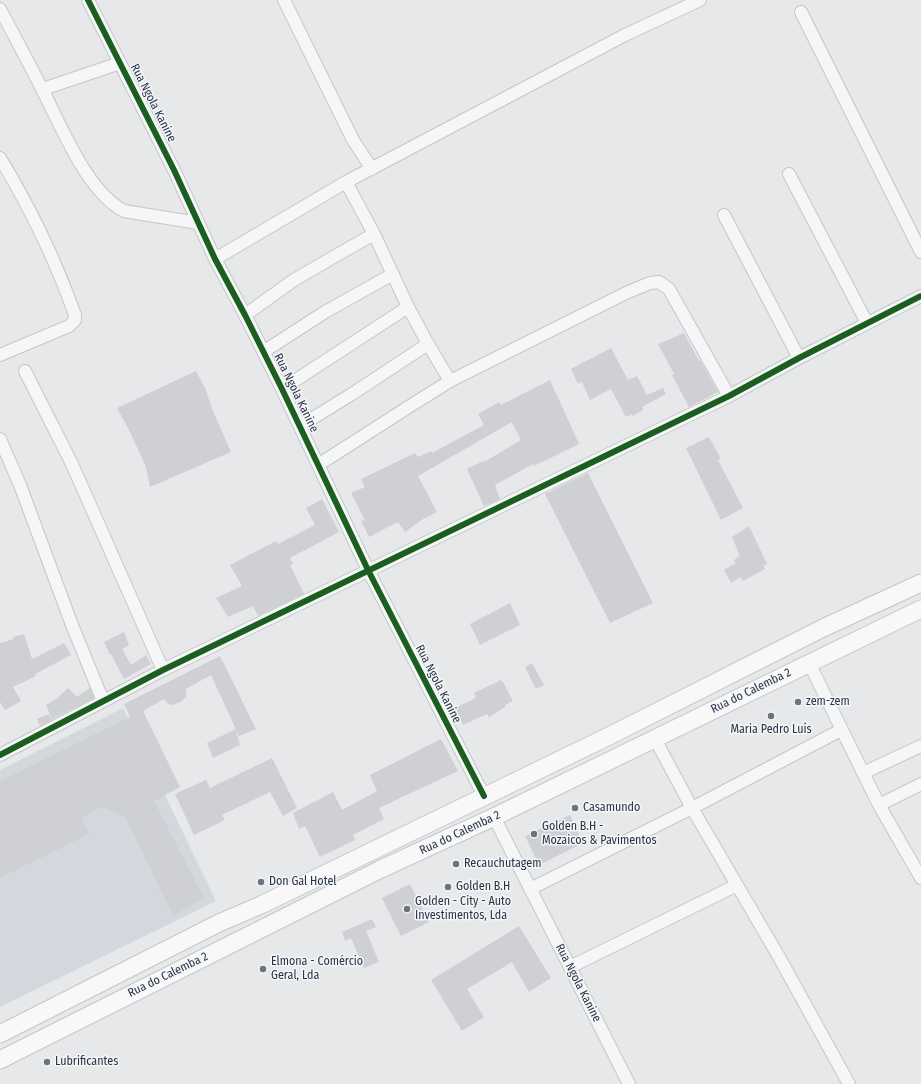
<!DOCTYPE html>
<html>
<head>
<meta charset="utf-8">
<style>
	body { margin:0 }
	canvas { display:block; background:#e6e8ea }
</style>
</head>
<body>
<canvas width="921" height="1084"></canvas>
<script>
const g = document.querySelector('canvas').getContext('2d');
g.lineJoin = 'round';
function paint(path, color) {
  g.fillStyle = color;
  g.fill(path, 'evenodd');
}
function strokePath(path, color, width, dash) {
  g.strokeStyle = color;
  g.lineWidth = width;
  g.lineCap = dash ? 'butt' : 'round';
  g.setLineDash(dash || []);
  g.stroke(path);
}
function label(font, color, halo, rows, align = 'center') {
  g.font = font + ' "Fira Sans Condensed",sans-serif';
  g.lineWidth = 3;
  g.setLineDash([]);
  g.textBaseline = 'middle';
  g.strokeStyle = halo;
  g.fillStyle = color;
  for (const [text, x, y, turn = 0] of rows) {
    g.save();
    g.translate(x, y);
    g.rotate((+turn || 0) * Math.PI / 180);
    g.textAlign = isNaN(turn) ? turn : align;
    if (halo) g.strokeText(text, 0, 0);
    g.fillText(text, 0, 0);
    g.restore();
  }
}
const built = new Path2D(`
	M123,708L216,901L0,1007V770Z`);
const building = new Path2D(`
	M684,333L699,361L700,360L718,392L689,407L672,375L674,374L658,344Z
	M611,348L628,380L637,376L647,395L663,388L666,394L642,407L643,410L633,416L632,414L626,417L611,389L590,400L582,382L578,384L571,369Z
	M196,371L206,390L212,409L231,452L150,487L146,467L128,428L117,408Z
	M550,380L579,444L534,466L533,464L495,485L500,499L484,506L467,469L483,461L484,462L521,440L512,422L418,476L437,512L423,519L405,532L398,522L369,537L361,521L365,520L351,493L365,487L361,479L415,453L418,457L431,451L432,453L484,425L478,414L499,402L501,405Z
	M709,437L721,459L718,460L743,508L721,520L686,448Z
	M588,473L653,603L610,623L545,494Z
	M322,499L339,532L290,558L293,564L290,565L304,594L258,616L253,606L228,617L216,598L242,586L230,565L276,541L278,544L315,525L306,508Z
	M749,526L767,564L763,566L765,569L743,581L740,577L731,583L724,570L736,563L734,560L740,556L732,537Z
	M510,603L520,625L480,645L470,624Z
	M124,632L129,645L122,649L131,665L146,655L151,664L124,679L111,654L110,655L104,642Z
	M24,634L32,659L64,643L71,655L35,674L36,676L13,687L21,701L5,710L0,702V643L14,639L13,637Z
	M220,656L256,729L239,736L211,675L186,689V697L181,702L171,705L168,704L164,699L143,711L180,787L154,801L204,898L173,915L125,817L102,807L81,818L89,834L0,878V781L130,717L124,704Z
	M532,663L544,685L536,689L525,667Z
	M501,680L502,682H503L513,701L505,705V707L489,717L487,714L463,725L455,708L476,698L474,693Z
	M68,688L77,697L90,688L94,698L52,719L46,705L56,699Z
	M49,714L52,720L40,726L37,719Z
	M236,729L240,745L213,758L207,743Z
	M441,739L458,771L379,808L384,819L353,835L355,840L320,857L305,826L299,829L293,813L333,792L342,810L377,791L370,775Z
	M272,758L297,808L283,816L270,792L222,815L225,820L194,835L175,794L206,780L210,788Z
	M570,815L583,843L539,865L525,836Z
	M410,884L429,922L401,936L382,898Z
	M372,919L376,927L366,931L379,962L364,968L351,938L345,941L342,932Z
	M519,926L551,978L529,992L512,962L467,989L484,1017L462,1031L431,980Z`);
const minor = new Path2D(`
	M88,0L174,170L215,259L245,315L282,389L368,570L484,796
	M284,0L353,140L372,169
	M0,9C15,37 30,65 44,93C63,130 87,191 124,211L198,223
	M801,12L921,252
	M43,89L120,63
	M0,158C31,209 55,259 75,315V320L69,326L0,355
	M789,174L867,323
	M346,182L374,234L408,307L428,344L450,381
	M724,215L799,358
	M215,259L346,182L625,35L700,0
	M245,315L294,280L337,255L374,234
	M263,352L325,312L393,274
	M25,371L72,464L163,670
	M282,389L408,307
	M300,426L352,394L428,344
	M0,439L20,485L72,625L103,701
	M318,465L410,406L450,381L626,293L650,283L659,282L669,289L729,396
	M809,663L879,805L921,878
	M655,739L692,808L779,957L849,1084
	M0,755L163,670L729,396L799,358L921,296
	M863,773L921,746
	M879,805L921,784
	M494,817L629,1084
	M530,889L692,808L841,730
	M570,967L737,885`);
const secondary = new Path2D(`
	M0,1034L219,923L261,905L609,736L823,628L921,583
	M0,1060L381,869L494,817L921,609`);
const cycleway = new Path2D(`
	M88,0L174,170L215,259L245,315L282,389L368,570L484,796
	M0,755L163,670L729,396L799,358L921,296`);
const markers = [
	[798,702,4,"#6c737f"],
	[771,716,4,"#6c737f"],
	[575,808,4,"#6c737f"],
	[534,834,4,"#6c737f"],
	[456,864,4,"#6c737f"],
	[261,882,4,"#6c737f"],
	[448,887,4,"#6c737f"],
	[407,909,4,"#6c737f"],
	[263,969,4,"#6c737f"],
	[47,1062,4,"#6c737f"]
];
const streetNames = [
	["Rua Ngola Kanine",153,103,63],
	["Rua Ngola Kanine",296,393,64],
	["Rua Ngola Kanine",438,684,63],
	["Rua do Calemba 2",751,691,-26],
	["Rua do Calemba 2",460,833,-25],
	["Rua do Calemba 2",168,975,-26],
	["Rua Ngola Kanine",578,983,63]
];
const poiNames = [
	["zem-zem",806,702],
	["Maria Pedro Luís",771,730,"center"],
	["Casamundo",583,808],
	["Golden B.H -",542,827],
	["Mozaicos & Pavimentos",542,841],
	["Recauchutagem",464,864],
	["Don Gal Hotel",269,882],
	["Golden B.H",456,887],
	["Golden - City - Auto",415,902],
	["Investimentos, Lda",415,916],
	["Elmona - Comércio",271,962],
	["Geral, Lda",271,976],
	["Lubrificantes",55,1062]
];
paint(built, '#d4d7dd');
paint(building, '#ced0d3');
strokePath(minor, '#c4c6c8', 14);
strokePath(secondary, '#c4c6c8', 19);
strokePath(minor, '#f5f6f7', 12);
strokePath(secondary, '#f8f8f8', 17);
strokePath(cycleway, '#1b5e20', 6);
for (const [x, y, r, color] of markers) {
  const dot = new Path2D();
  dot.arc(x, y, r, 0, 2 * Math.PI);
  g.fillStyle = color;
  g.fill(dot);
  strokePath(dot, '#f4f6f9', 1.5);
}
label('12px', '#2b3445', '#f4f6f9', streetNames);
label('12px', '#2b3445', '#f4f6f9', poiNames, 'left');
</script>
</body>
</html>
